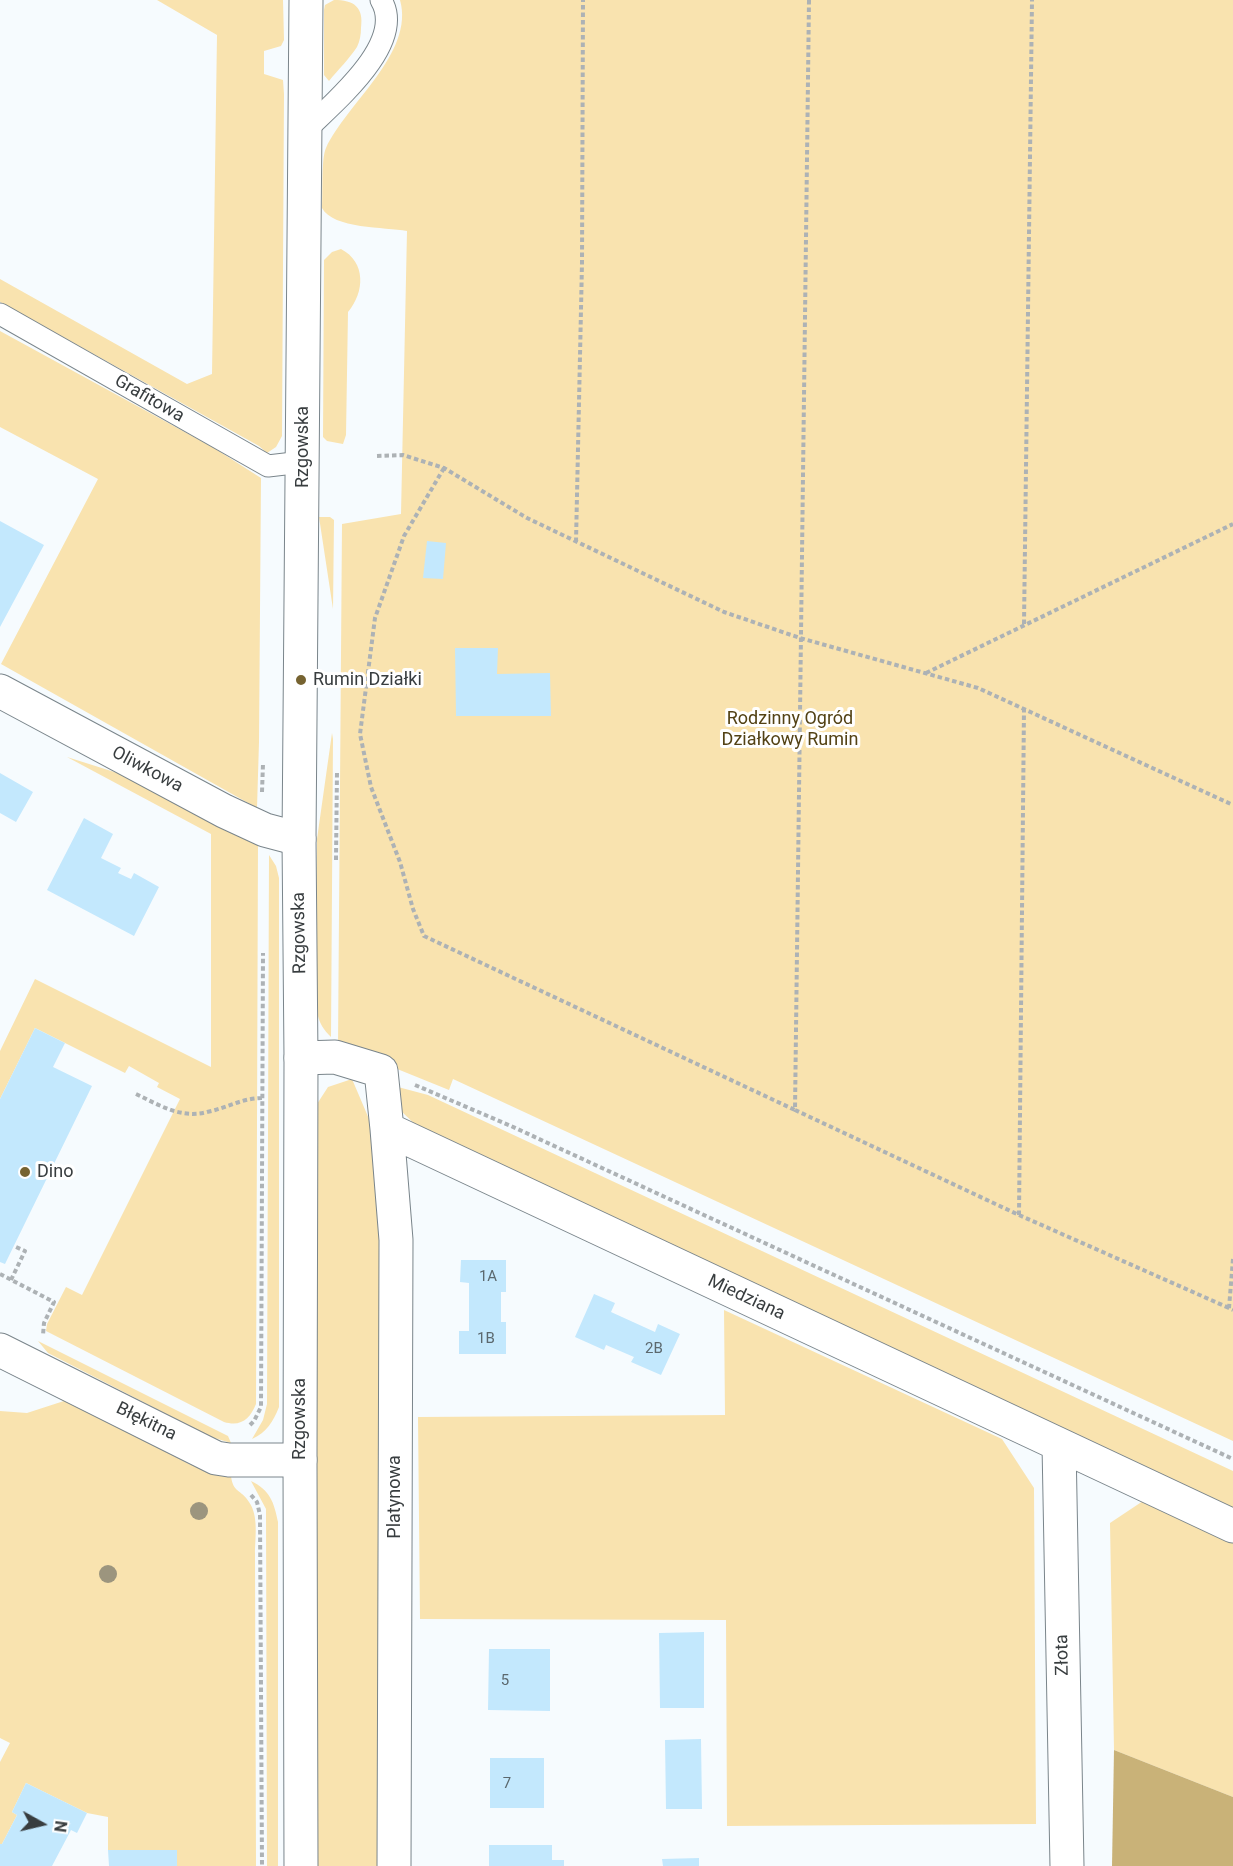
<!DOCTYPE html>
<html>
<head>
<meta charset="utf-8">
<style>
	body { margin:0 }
	#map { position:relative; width:1233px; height:1866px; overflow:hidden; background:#f6fbfe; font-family:Roboto,sans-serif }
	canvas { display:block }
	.north { position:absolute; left:12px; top:1794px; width:60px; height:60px; -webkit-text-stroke:4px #fff; paint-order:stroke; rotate:98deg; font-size:16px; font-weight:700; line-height:24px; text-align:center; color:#383d3f }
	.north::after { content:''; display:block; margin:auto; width:21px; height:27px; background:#383d3f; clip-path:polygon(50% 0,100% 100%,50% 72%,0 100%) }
</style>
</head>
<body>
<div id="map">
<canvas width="1233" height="1866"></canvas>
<div class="north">N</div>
</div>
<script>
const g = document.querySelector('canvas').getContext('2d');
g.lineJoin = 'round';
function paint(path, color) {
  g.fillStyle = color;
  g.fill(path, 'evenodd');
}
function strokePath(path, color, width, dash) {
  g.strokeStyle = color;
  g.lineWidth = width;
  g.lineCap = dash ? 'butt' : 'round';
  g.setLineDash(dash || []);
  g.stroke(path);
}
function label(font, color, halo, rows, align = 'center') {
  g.font = font + ' Roboto,sans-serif';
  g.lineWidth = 6;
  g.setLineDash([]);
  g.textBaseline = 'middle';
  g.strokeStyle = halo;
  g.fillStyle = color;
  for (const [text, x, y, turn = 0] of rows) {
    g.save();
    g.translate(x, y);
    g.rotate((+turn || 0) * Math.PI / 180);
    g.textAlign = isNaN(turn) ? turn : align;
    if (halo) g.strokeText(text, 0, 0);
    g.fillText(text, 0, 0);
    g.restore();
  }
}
const green = new Path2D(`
	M157,0H283L284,40L281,46L264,51V74L283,80L284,94L282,436L276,447L267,453L259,446L0,302V279L187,384L212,374L217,35Z
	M334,0C354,0 364,7 361,28C361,34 360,41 357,47C349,59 338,70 329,81L324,75V10L325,5Z
	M400,0H1233V1441L453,1079L449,1090L338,1045L342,524L401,514L407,231C385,227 333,229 322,208C323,195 321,158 326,148C346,104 415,53 400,0Z
	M341,249C366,262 365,292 348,312L346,435L343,444L327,441L323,437L324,260L332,252Z
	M0,331L214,448L261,478L259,742L257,808L1,664L98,479L0,427Z
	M319,517H330L334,520L333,609Z
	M332,733L333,739L331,1037C316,1023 316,1009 315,989L317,839Z
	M67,757L127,776L258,843L256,1404C250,1419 241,1427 224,1422L46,1331L47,1324L66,1287L82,1295L180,1099L157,1087L159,1083L129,1066L125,1073L35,1028L0,1099V1051L35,979L211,1067V834Z
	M269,855L276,866L279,878V1407C273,1422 267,1432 252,1439L263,1420L267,1404Z
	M352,1079L372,1126L383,1289L381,1866H314L317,1104L328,1087Z
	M398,1087L428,1095L1233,1471V1510L422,1131L401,1111Z
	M724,1310L1002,1439L1034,1488L1036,1824L727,1826L726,1620L420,1619L418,1417L725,1415Z
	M38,1341L228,1436L231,1443L211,1437L48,1353Z
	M67,1400L189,1464L231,1476C233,1493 241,1489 249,1502C259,1516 255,1538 255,1554L256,1866H177V1850H108V1817L87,1813L26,1783L12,1812L17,1815L2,1844H0V1762L10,1743L0,1738V1411L27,1413Z
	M251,1481C270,1490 274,1502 278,1522V1866H267L266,1509Z
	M1143,1501L1233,1542V1797L1114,1750L1110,1523Z`);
const forest = new Path2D(`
	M1114,1750L1233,1797V1866H1112Z`);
const building = new Path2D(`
	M0,521L44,545L0,627Z
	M427,541L446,543L443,579L423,578Z
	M455,648H498L497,674L550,673L551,716H456Z
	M0,773L33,792L16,822L0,813Z
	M84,818L113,834L101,858L121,868L118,873L131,879L134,873L159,887L134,936L47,890Z
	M35,1028L65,1043L53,1067L92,1086L5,1264L0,1262V1099Z
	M461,1260H506V1292H501V1322H506V1354H459V1331H469V1283L460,1282Z
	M594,1294L615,1303L611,1312L655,1332L658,1324L680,1334L661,1375L631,1362L634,1357L606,1345L604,1350L575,1337Z
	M704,1632V1708H660L659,1633Z
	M489,1649H550V1711L488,1710Z
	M701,1739L702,1809H666L665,1740Z
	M490,1758H544V1808H490Z
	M26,1783L87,1813L77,1833L71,1830L52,1866H0V1844H2L17,1815L12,1812Z
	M489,1845H552V1860H564V1866H489Z
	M108,1850H177V1866H109Z
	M699,1858V1866H663L662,1859Z`);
const path = new Path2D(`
	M809,0L795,1110L1019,1215L1229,1308
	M377,456L403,455L444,468L527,518L724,612L800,638L978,688L1233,805
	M444,468L404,536L375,618L360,734L371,787L400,862L413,909L424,936L795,1110
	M576,542L582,263L583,0
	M1024,624L1032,0
	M926,673L1233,524
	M262,792L263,764
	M336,860L337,771
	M415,1085L511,1126L1233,1459
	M136,1094C159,1105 181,1119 207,1112C227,1108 242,1098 262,1098
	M1019,1215L1024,708
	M1233,1259L1229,1308L1233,1310
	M0,1274L54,1302L44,1323L43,1335
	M11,1280L25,1251L14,1246
	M250,1425L254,1421L261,1407L263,953
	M251,1495L257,1502L260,1515L262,1866`);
const lane = new Path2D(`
	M306,130C333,103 407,43 381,0
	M0,314L268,466L302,462`);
const street = new Path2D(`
	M0,691L224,811L265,830L299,839
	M301,1058L335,1057L381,1071L387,1129L1233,1526
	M387,1129L396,1240L394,1866
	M0,1350L216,1458L229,1460H300
	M1059,1445L1067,1866`);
const secondary = new Path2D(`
	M301,1866L300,1460L301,1058L299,839L306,0`);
const trees = [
	[199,1511],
	[108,1574]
];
const markers = [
	[301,680,6,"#766331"],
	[25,1172,6,"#766331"]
];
const numberNames = [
	["1A",488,1277],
	["1B",486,1339],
	["2B",654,1349],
	["5",505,1681],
	["7",507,1784]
];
const streetNames = [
	["Grafitowa",149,399,30],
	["Rzgowska",303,447,-90],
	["Oliwkowa",147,770,28],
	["Rzgowska",300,933,-91],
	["Miedziana",746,1298,25],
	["Rzgowska",300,1419,-90],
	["Błękitna",146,1422,26],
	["Platynowa",395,1497,-90],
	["Złota",1063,1655,-91]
];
const poiNames = [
	["Rumin Działki",313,680],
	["Dino",37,1172]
];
const parkNames = [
	["Rodzinny Ogród",790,719],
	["Działkowy Rumin",790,740]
];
paint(green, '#f9e3af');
paint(forest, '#c9b278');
paint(building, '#c3e8fd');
strokePath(lane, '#7a858b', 23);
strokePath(street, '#7a858b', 35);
strokePath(secondary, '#7a858b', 35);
strokePath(path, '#adb2b5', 4, [4.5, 3]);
strokePath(lane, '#fff', 21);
strokePath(street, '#fff', 33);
strokePath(secondary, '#fff', 33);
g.fillStyle = '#9c957e';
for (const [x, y] of trees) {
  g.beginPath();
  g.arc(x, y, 9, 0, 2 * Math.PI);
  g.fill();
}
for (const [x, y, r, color] of markers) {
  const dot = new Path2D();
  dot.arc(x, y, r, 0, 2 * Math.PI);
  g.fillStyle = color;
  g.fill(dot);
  strokePath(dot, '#fff', 2);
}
label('15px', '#5b686e', null, numberNames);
label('18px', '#383d3f', '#fff', streetNames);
label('18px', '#383d3f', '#fff', poiNames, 'left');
label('18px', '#534215', '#fff', parkNames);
</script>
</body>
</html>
